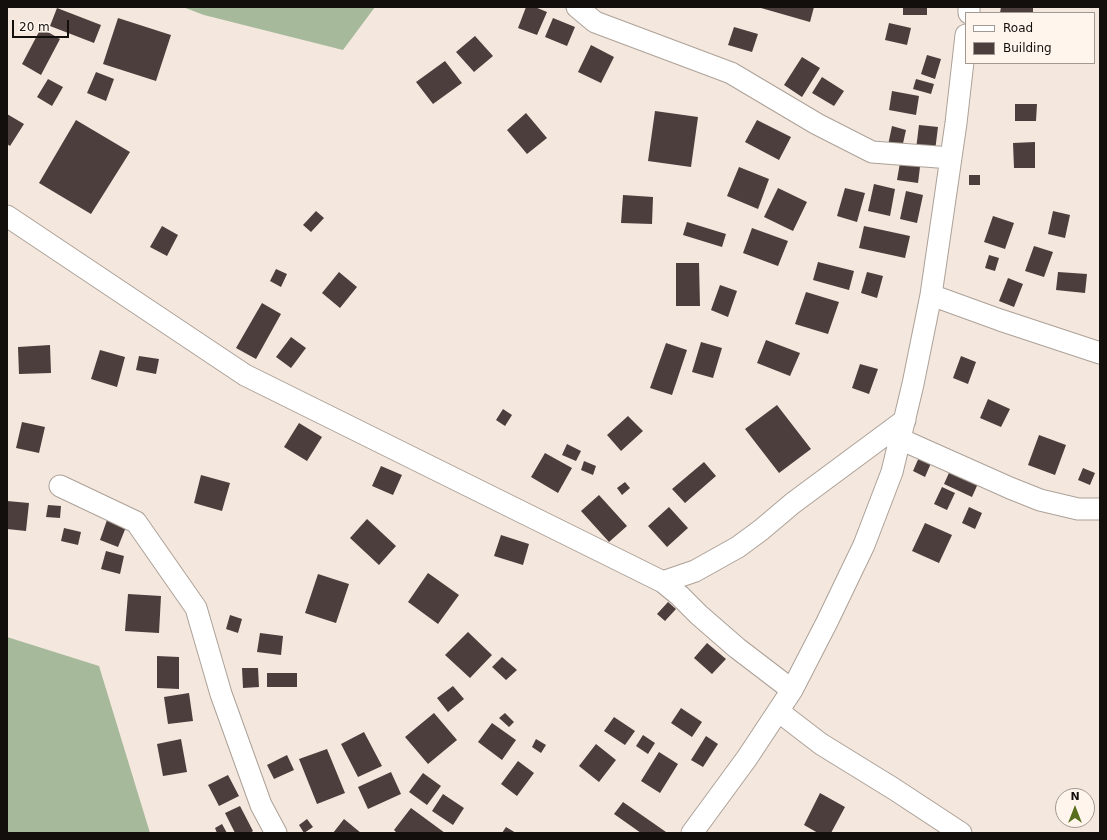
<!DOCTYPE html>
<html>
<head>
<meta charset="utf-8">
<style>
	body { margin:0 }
	#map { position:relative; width:1107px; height:840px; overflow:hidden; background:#f4e7dd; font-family:"DejaVu Sans",sans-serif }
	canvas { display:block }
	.frame { position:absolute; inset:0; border:8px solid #130f0c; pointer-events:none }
	.legend { position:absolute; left:965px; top:12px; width:130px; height:52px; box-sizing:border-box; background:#fff5ed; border:1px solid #a19993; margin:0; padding:5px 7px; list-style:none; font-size:12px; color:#130f0c }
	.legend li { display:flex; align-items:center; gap:8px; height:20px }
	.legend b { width:20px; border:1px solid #a19993 }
	.north { position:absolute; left:1055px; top:788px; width:40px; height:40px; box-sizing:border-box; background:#fff5ed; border:1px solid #a19993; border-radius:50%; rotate:0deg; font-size:11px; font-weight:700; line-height:16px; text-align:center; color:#130f0c }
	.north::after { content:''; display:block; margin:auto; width:14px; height:18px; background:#596e1c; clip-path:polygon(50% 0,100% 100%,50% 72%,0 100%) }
	.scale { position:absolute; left:12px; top:20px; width:57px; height:18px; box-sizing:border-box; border:2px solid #130f0c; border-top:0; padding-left:5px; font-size:12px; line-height:14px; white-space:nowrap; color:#130f0c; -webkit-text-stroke:3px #fff5ed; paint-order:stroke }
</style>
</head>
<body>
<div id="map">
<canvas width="1107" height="840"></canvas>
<div class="frame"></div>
<ul class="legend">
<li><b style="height:5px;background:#fff"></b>Road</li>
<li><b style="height:11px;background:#4b3e3d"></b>Building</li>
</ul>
<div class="north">N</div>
<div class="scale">20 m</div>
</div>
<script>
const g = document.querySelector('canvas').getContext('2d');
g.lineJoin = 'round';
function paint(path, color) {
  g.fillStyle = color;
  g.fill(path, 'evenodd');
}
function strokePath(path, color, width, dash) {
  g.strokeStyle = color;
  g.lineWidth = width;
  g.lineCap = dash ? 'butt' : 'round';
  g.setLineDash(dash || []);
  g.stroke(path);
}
const forest = new Path2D(`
	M183,7H375L343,50L204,15Z
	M7,637L99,666L150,833H7Z`);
const building = new Path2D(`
	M526,7H535L547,12L537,35L518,28Z
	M762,7H814L810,22L761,8Z
	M903,7H927V15H903Z
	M1001,7H1033V13H1000Z
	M57,8L101,25L94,43L50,26Z
	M118,18L171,35L156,81L103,64Z
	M553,18L575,27L567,46L545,37Z
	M889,23L911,28L907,45L885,40Z
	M734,27L758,34L752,52L728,45Z
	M41,28L60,39L41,75L22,64Z
	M475,36L493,56L474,72L456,52Z
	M591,45L614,57L601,83L578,72Z
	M927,55L941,59L935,79L921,74Z
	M802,57L820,68L802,97L784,85Z
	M445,61L462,83L433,104L416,82Z
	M96,72L114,79L106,101L87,93Z
	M822,77L844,91L834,106L812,93Z
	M48,79L63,87L52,106L37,97Z
	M916,79L934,84L931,94L913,89Z
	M892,91L919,96L916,115L889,110Z
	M1015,104H1037L1036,121H1015Z
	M655,111L698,117L691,167L648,161Z
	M526,113L547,138L527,154L507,130Z
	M7,114L24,124L10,146L7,144Z
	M76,120L130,152L91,214L39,183Z
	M757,120L791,137L779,160L745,142Z
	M919,125L938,127L935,151L916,149Z
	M892,126L906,130L902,148L888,145Z
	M1035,142V168H1014L1013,143Z
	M901,157L921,159L918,183L897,180Z
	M739,167L769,179L758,209L727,196Z
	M969,175H980V185H969Z
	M874,184L895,189L890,216L868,211Z
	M778,188L807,202L793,231L764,217Z
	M845,188L865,193L857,222L837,216Z
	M906,191L923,195L917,223L900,219Z
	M623,195L653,197L652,224L621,223Z
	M316,211L324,218L311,232L303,225Z
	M1053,211L1070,215L1065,238L1048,234Z
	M993,216L1014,223L1005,249L984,242Z
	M687,222L726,234L722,247L683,235Z
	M162,226L178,235L167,256L150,247Z
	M864,226L910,236L905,258L859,248Z
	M752,228L788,241L778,266L743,253Z
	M1034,246L1053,252L1044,277L1025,271Z
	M989,255L999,258L995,271L985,268Z
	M818,262L854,271L849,290L813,280Z
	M676,263H699L700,306H676Z
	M276,269L287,274L281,287L270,281Z
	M339,272L357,287L340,308L322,293Z
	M867,272L883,276L877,298L861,293Z
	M1058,272L1087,274L1085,293L1056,290Z
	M1008,278L1023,284L1014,307L999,301Z
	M720,285L737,291L728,317L711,310Z
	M806,292L839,302L828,334L795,324Z
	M262,303L281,314L256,359L236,348Z
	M291,337L306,348L291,368L276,357Z
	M766,340L800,353L790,376L757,363Z
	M701,342L722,348L713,378L692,372Z
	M666,343L687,350L672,395L650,388Z
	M50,345L51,373L19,374L18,347Z
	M100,350L125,357L117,387L91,379Z
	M139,356L159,359L156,374L136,370Z
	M961,356L976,362L968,384L953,378Z
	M860,364L878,369L869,394L852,388Z
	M988,399L1010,409L1001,427L980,418Z
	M777,405L811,449L779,473L745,429Z
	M503,409L512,415L505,426L496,420Z
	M628,416L643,431L621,451L607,435Z
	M22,422L45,427L39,453L16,448Z
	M299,423L322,437L307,461L284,447Z
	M1039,435L1066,445L1055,475L1028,465Z
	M567,444L581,451L576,461L562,455Z
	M545,453L572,468L558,493L531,477Z
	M920,455L932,461L925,477L913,471Z
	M584,461L596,466L593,475L581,470Z
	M704,462L716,476L685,503L672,489Z
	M381,466L402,475L393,495L372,486Z
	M952,466L980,479L972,497L944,484Z
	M1083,468L1095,473L1090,485L1078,480Z
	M201,475L230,483L222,511L194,503Z
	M625,482L630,488L622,495L617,488Z
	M942,487L955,493L947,510L934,504Z
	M599,495L627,526L609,542L581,511Z
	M7,501L29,503L26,531L7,529Z
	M48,505L61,506L60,518L46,517Z
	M669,507L688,528L667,547L648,526Z
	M969,507L982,513L975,529L962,523Z
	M367,519L396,546L379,565L350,538Z
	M107,520L126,527L118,547L100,540Z
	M925,523L952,535L939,563L912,551Z
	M64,528L81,532L78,545L61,541Z
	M501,535L529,544L523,565L494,556Z
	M106,551L124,556L120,574L101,569Z
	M428,573L459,595L438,624L408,602Z
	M318,574L349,584L336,623L305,613Z
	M128,594L161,596L159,633L125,631Z
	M668,602L676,609L665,621L657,614Z
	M230,615L242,619L238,633L226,629Z
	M468,632L492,655L470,678L445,655Z
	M260,633L283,636L281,655L257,652Z
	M707,643L726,659L712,674L694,658Z
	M157,656L179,657V689L157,688Z
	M502,657L517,670L506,680L492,667Z
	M242,668H258L259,687L243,688Z
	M267,673H297V687H267Z
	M453,686L464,699L448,712L437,698Z
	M189,693L193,721L168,724L164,697Z
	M681,708L702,722L692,737L671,723Z
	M434,713L457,740L428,764L405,737Z
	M505,713L514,722L509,727L499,718Z
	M614,717L635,731L625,745L604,731Z
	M492,723L516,740L502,760L478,742Z
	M364,732L382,766L358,777L341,744Z
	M643,735L655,743L648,754L636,746Z
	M706,736L718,744L703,767L691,760Z
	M181,739L187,772L163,776L157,744Z
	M536,739L546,745L541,753L532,747Z
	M596,744L616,760L599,782L579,766Z
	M327,749L345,793L317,804L299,759Z
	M659,752L678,764L660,793L641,781Z
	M287,755L294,770L274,779L267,765Z
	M518,761L534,773L517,796L501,784Z
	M391,772L401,794L368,809L358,787Z
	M423,773L441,786L427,805L409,792Z
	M228,775L239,796L219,806L208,785Z
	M820,793L845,807L831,833H818L804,825Z
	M443,794L464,808L453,825L432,811Z
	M623,802L666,832L665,833H641L614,814Z
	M240,806L253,831L250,833H235L225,813Z
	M411,808L445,833H397L394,830Z
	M307,819L313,827L304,833L299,825Z
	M344,819L361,833H333Z
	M222,824L227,833H217L215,828Z
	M506,827L516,833H502Z`);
const minor = new Path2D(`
	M577,7L595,22L731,73L817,124L872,152L951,158
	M969,13V7
	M7,216L245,375L663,582L680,596L699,615L737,648L792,690
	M931,295L1000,320L1100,353
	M900,439L1010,488L1040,500L1078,509H1100
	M60,486L136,522L196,608L221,694L261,805L276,833
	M663,582L695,571L738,547L761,530L793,503L905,420
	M778,711L821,744L894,789L961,833
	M692,833L747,758L792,690L827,622L864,545L892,472L913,384L931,295L956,123L966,35`);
paint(forest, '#a6b99a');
paint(building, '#4b3e3d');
strokePath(minor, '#aca198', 23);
strokePath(minor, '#fff', 21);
</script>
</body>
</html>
